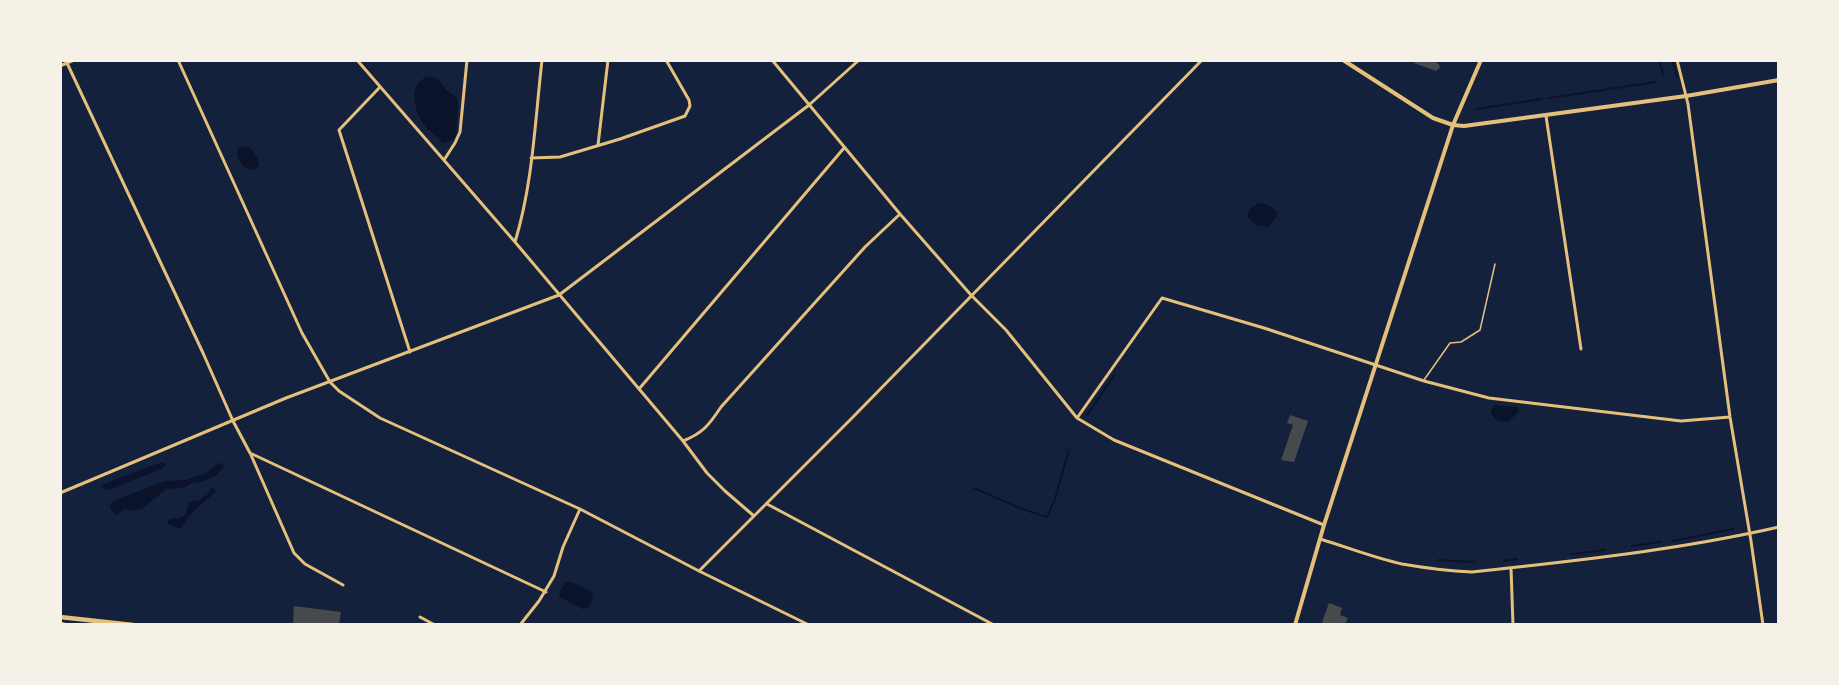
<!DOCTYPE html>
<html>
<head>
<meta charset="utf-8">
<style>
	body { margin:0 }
	#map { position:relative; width:1839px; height:685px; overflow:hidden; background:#14213d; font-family:"Exo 2",sans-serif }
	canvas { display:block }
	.frame { position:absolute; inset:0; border:62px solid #f6f1e7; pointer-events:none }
</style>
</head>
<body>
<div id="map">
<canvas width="1839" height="685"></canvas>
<div class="frame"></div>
</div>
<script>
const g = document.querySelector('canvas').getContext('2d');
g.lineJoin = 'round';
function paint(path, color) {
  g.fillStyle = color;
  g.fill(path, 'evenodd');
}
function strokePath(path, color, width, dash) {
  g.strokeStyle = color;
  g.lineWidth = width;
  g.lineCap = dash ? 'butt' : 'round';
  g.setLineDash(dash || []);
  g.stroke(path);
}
const water = new Path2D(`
	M429,76L438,79L446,90L457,97L458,101L456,135L453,140L443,143C437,136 427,130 422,122C413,106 408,83 429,76Z
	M245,146C254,149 256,155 259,164L255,170C244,170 237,161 237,151L240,147Z
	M1261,203L1269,205L1277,212V216L1268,227L1256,225L1247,217C1247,210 1254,204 1261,203Z
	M1495,405L1518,407L1519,412L1508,422L1498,421L1491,414V411Z
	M159,463H164L166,465L163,468L109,490L102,487L104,484Z
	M222,463L224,467L214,477L203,481L192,483L184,488L166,489L142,509L132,511L125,509L116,515L110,508L111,503L115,500L165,481L186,480L206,473L217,464Z
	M211,487L216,490V492C206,500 197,507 189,517C185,521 184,525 180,529L168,524V520L173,518L179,519L185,515L189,503L195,500L198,501L208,494Z
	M566,582H572L592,592L593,598L588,608L582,609L560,597L559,592Z`);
const stream = new Path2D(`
	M1659,60L1663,74
	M1672,60L1677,77
	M1549,98L1656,82
	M1476,109L1542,99
	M1087,415L1115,374
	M974,488L1022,509L1047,517L1055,499L1069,450
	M1673,541L1733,529
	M1632,546L1661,542
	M1571,554L1605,550
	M1438,560L1474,562
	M1504,561L1517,559`);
const building = new Path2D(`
	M1415,60H1435V62L1439,64L1440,68L1436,71L1414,63Z
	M1290,415L1308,421L1294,462L1281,460L1293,425L1287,423Z
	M1329,603L1342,608L1340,615L1348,618L1345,625H1321Z
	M294,606L341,612L339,625L293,623Z`);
const service = new Path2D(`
	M1424,380L1450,343L1461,342L1480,330L1495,264`);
const minor = new Path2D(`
	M178,60L302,333L330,382L339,391L380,418L580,509L699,571L809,625
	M357,60L515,242L683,441L707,473L725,491L754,516
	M772,60L900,214L971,295L1006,330L1077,418L1114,440L1324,525
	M1677,60L1688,104L1730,417L1751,541L1763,625
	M67,63L203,353L233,421L250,453L546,592
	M60,66L74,60
	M380,87L339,130L410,352
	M1546,116L1581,349
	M598,145L608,60
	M531,158L560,157L620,139L685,116L690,106L689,100L666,60
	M444,160L455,143L460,132L467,60
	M515,242C533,183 535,121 542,60
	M639,389L844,148
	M1077,418L1162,298L1264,328L1424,381L1489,398L1681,421L1730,417
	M683,441C703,433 709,425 721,407L865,247L900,214
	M251,455L294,553L305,564L343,585
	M60,493L286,398L559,295L809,105L859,60
	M767,504L994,625
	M1320,539C1347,547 1374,558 1402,564C1425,568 1448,571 1472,572C1575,561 1678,550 1779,527
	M1511,568L1513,625
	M699,571L852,418L1202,60
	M420,617L435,625
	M520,625L539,601L554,576L563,547L580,509`);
const tertiary = new Path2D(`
	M1295,625L1324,525L1453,125L1481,60`);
const secondary = new Path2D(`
	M1343,60L1433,118L1453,125L1464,126L1686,96L1779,80`);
const trunk = new Path2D(`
	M60,617L133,625
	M60,624L65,625`);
paint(water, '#0b132b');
strokePath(stream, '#0b132b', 2);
paint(building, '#48494c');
strokePath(service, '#e5c07b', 1.5);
strokePath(minor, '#e5c07b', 3);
strokePath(tertiary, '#e5c07b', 4);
strokePath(secondary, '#e5c07b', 4);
strokePath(trunk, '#e5c07b', 4.5);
</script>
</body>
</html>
